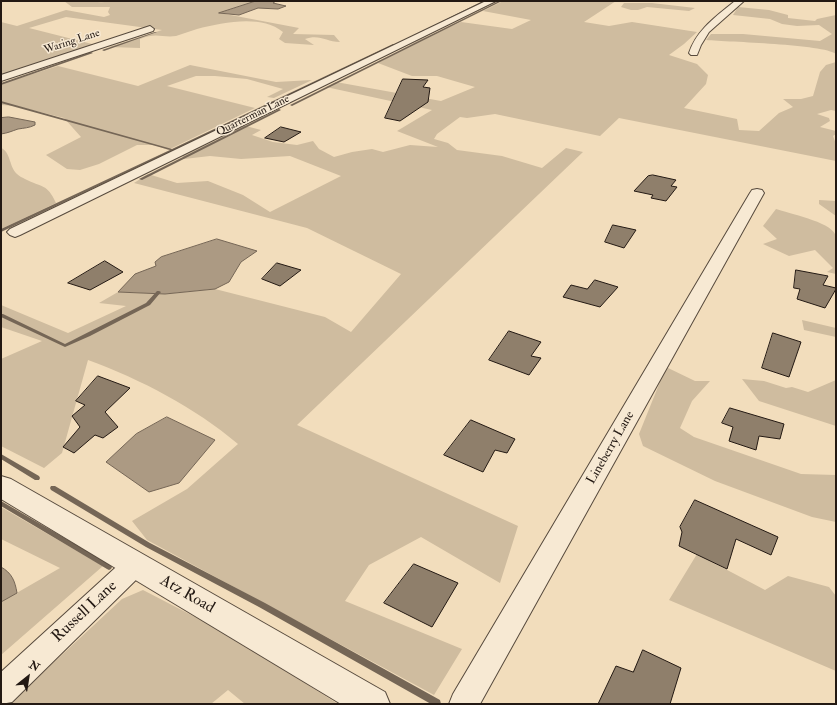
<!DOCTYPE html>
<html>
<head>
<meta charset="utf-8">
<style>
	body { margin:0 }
	#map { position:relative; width:837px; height:705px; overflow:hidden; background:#f2ddbc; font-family:"IM FELL Double Pica",serif }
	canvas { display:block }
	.frame { position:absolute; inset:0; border:2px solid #231913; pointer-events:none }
	.north { position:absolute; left:8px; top:657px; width:40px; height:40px; -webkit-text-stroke:3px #f7e9d3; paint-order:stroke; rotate:30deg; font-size:11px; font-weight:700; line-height:16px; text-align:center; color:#231913 }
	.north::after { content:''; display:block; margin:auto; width:14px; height:18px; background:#231913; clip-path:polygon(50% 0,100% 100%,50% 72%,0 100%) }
</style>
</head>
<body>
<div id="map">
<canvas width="837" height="705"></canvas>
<div class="frame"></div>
<div class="north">N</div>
</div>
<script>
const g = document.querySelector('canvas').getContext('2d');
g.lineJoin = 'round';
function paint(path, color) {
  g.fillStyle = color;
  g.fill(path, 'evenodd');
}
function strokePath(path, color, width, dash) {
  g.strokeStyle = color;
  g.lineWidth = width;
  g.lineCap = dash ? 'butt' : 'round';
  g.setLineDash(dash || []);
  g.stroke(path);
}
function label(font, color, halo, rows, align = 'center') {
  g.font = font + ' "IM FELL Double Pica",serif';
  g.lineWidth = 3;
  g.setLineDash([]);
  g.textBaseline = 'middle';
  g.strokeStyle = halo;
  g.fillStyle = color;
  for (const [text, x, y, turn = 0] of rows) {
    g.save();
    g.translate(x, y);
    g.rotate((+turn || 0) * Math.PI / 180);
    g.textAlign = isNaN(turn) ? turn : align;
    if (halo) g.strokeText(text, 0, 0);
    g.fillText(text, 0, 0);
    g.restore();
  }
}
const green = new Path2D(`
	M64,1C80,0 100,4 115,1H256L220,13L299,28L293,34L334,35L340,42C326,42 320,34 305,39L314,45L285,43L279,39L283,32C260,14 223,23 197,29C190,31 183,34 176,36C162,38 157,32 140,39V48L109,47L162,30L66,17L29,28L96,45L1,76V22L17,26L66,10L104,17L110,15L108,12L110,7H72Z
	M503,1H616L584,22L609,26L632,22L697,32L684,44L669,55L697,64L708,75L706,84L684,108L737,119L739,130L759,131L779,113L793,107L783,99H801L813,96L820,72L826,65L836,62V111L831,110L817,114L829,118L830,121L820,127L836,131V134L833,136L836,144V161L619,118L600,136L495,114L467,118L460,117L437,134L434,139L448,143L457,150L502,156L542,168L566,148L583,152L297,425L518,526L500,583L421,537L369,565L345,601L462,649L434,695L147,540L132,521L187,489L238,444C194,407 142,380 88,360L62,453L44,468L1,446V359L42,341L1,327V305L68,333L126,306L99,303L118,292L165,294L215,289L325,317L351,332L401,274L307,228L134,183L148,174L177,183L208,181L243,195L270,212L341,176L290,156L241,159L210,156L184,159L182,155L217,140L242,125L261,130L252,135L273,142L297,145L313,141L319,149L334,157L352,152L372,149L383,152L410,145L438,147L397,131L432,110L326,87L336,82L441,101L475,87L437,76H412L378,63L419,40L461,22L512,29L531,20L483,11Z
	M624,3H652L695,8L689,11L647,7L638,10H631L621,7Z
	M738,7L769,10L788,15V18L815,21L817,19L836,15V54C823,44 729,42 706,40L711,34H743L820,41L832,34L819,25L797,26L782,24L770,19L733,15Z
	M190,65L276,82L312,80L274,98L267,97L283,89L247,79L215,76H196L167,86L255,108L168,150L155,145H137L99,164L80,170L67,169L46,155L81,137L64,118L16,106L1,105V84L58,66L138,86Z
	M1,148C11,152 9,167 17,174C19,176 23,178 25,179C42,188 47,183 56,203L1,229Z
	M819,200L836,201V216L819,204Z
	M776,209C788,213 830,222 835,234C837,241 836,265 836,274L827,272L833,268L815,250L789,256L763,244L777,239L763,226Z
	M802,320L836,328V337L804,330Z
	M666,367L695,381H710L692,401L680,428L694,437L801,474L836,475V522L812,517L715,481L643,446L639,434Z
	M742,379L764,381L786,388L792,387L808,392L836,380V426L759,401Z
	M1,507L103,566L1,655V602L60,568L1,539Z
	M697,554L765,590L788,576L829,587L836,596V671L669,600Z
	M143,590L226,633L338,704H245L228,690L211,704H9L122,599Z`);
const water = new Path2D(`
	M256,1H276L273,3L286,6L278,9L258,8L239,15L219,13Z
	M9,117L35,122V125C29,128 24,128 18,129C12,131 8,133 1,134V118Z
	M217,239L257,251L241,262L229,282L215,289L165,294L118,292L135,274L156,266L155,262L161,257Z
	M167,417L215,440L179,483L149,492L106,462L136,434Z
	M1,567C12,573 15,581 17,593L1,602Z`);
const stream = new Path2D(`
	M483,1H486L404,42L402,41Z
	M499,1H502L292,106L290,105Z
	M155,32H157L104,51L102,50Z
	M393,44L395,45L1,232V229L170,150L1,103V101L172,149Z
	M91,52L93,53L1,85V83Z
	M279,109L281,110L142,180L139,179Z
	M157,291H159L161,292L150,305L90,336L65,347L1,317V314H3L65,344L146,303Z
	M1,454L39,476L40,478L39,480H35L1,459Z
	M51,486H55L150,543L265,603L440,700L441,704H431L259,607L146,547L51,490L50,488Z
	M1,501L111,565L112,567L111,569L109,570L107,569L1,506Z`);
const building = new Path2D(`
	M403,79L428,80L423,87L430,88L428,102L400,121L385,118Z
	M281,127L301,132L284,142L265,138Z
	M653,175L676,180L671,186L677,187L666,201L651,198L653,195L634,191L648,176Z
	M613,225L636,230L624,248L605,242Z
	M105,261L123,272L90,290L68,283Z
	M277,263L301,270L280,286L262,279Z
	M796,270L828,276L823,285L836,288V289L825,308L797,299L800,289L794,288Z
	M595,280L618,287L600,307L563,297L571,285L587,289Z
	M509,331L541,342L531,356L541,358L529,375L489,360Z
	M773,333L801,342L789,377L762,368Z
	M98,376L130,388L105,412L118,427L103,438L95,435L74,453L63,447L80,427L72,416L85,405L76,401Z
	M730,408L784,424L780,439L759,436L756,450L729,441L733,427L722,423Z
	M471,420L515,439L507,453L495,450L483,472L444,455Z
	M695,500L778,537L771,555L736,539L727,569L679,546L682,532L680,527Z
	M414,564L458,583L432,627L384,603Z
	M643,650L681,668L670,704H598L616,666L633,672Z`);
const minor = new Path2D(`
	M486,1H496L20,235L15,237L10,235L7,232L10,229Z
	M735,1H744L709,32L701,45L697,55H691L689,53C697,29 717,16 735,1Z
	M150,26L154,29L153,31L1,81V75Z
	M757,189L762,190L764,193L480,704H449L453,694L750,193L752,190Z
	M135,555L144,558L148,565L144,572L12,702L1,704V672L126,558Z`);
const tertiary = new Path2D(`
	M1,476L11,479L385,692L390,704H341L1,499Z`);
const farStreetnames = [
	["Waring Lane",72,42,-18],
	["Quarterman Lane",253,116,-26]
];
const streetNames = [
	["Lineberry Lane",611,448,-60]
];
const nearStreetnames = [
	["Atz Road",187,595,30],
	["Russell Lane",85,612,-43]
];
paint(green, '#cfbc9f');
paint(water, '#ac9a83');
strokePath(water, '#756656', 1);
paint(stream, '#756656');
paint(building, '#8f7f6b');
strokePath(building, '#231913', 1);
strokePath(minor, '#574a3d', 2);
strokePath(tertiary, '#574a3d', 2);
paint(minor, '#f7e9d3');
paint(tertiary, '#f7e9d3');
label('11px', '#231913', '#f7e9d3', farStreetnames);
label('13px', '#231913', '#f7e9d3', streetNames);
label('16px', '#231913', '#f7e9d3', nearStreetnames);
</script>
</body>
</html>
